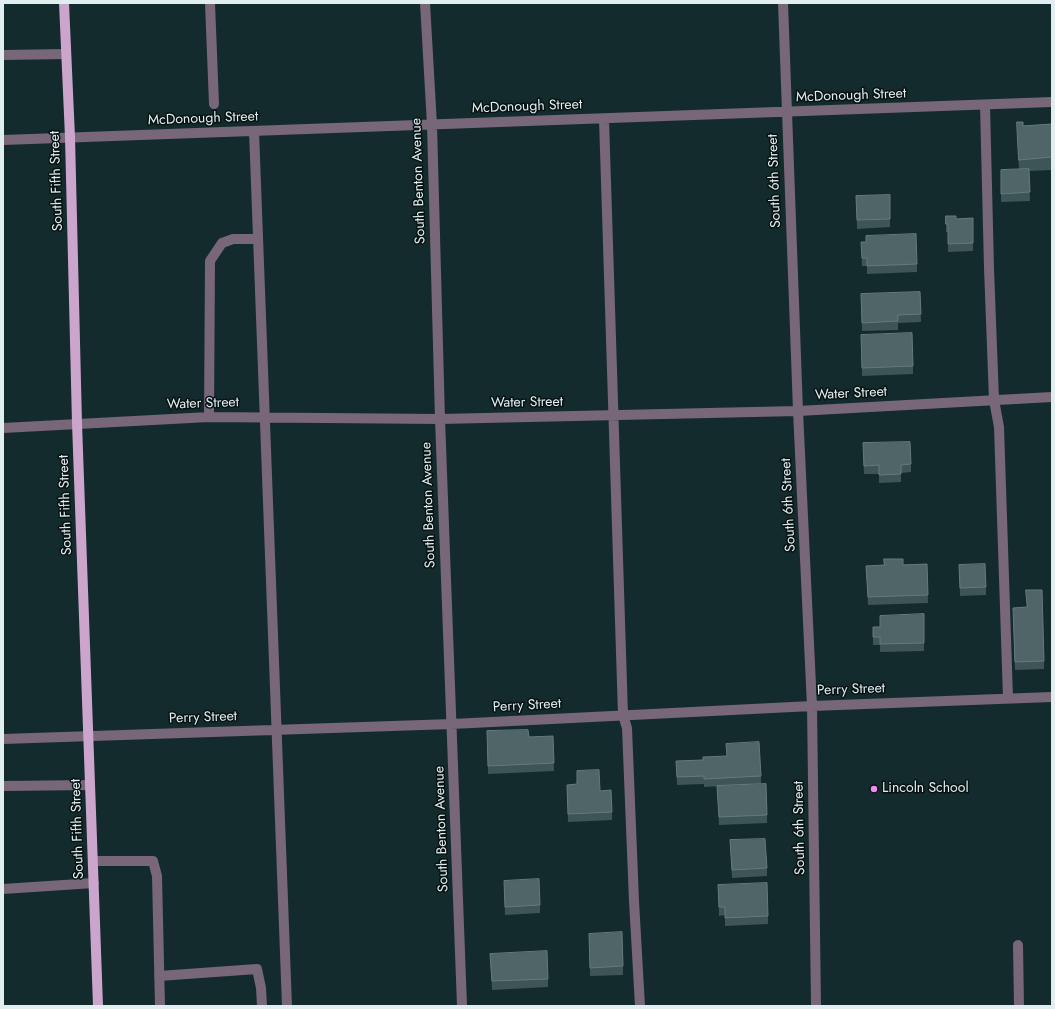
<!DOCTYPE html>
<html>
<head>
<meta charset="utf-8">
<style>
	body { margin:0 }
	#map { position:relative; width:1055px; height:1009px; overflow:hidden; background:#132b2d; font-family:Jost,sans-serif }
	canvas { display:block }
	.frame { position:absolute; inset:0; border:4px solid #e0eeef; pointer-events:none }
</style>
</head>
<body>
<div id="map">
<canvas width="1055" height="1009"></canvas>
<div class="frame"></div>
</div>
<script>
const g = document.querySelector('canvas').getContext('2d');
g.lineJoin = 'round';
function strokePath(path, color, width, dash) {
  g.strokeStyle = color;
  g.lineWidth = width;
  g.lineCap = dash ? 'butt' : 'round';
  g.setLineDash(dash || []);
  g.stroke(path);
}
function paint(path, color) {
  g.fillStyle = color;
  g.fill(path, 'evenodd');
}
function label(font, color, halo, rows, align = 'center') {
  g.font = font + ' Jost,sans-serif';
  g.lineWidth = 3;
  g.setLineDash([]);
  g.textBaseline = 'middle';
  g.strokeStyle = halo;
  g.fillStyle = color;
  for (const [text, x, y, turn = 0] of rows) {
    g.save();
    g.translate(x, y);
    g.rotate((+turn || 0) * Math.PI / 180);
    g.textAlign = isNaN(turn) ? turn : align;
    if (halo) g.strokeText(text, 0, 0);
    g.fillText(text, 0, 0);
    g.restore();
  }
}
const minor = new Path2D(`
	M210,3L214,104
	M425,3L432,125L440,419L462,1006
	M783,3L798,411L812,706L816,1006
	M3,55L66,54
	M985,105L989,268L994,400L999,427L1008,698
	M604,119L623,715L627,728L634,901L640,1006
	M254,131L287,1006
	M3,140L1052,102
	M209,417L210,261L222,243L233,239H258
	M3,428L209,417L440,419L798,411L1052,397
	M3,739L452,724L812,706L1052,697
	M3,786L90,785
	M93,861H153L157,876L160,1006
	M3,889L94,883
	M1018,945L1019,1006
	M159,976L257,969L261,988L262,1006`);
const major = new Path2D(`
	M64,3L70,137L77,423L98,1006`);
const wall = new Path2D(`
	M1017,122L1023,126L1052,124V170L1029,171L1030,201L1001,202V170L1019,169L1017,134Z
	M890,195V227L857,229L856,196Z
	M946,216L956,219L973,218V251L948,252V232H946Z
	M861,242L917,264V272L867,274V266H862Z
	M920,292L921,322L898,323V330L862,331L861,294Z
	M861,335L913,366V374L862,376Z
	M863,452L911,464V472L901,473V482L879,483V474H864Z
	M927,564L928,603L868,605L866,566Z
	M959,565L986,587V595L960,596Z
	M1026,590L1044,661V669L1015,670L1013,616L1027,607Z
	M924,614V651L880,652V645H873V635L880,627Z
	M487,731L529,737L553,736L554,771L488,774Z
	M676,761L761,776V784L704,787V784L677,785Z
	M567,785L600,791L612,812V820L568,822Z
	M717,786L767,815V823L719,825Z
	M730,840L767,868V876L732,878Z
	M504,881L540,905V913L505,915Z
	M718,885L768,916V924L725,926V915L719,916Z
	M589,934L623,966V975L590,976Z
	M490,954L548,979V987L492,990Z`);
const building = new Path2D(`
	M1017,122H1023V126L1052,124V157L1019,160Z
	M1029,169L1030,192L1001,194V170Z
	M890,195V219L857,220L856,196Z
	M946,216H956V219L973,218V243L948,244V224H946Z
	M916,234L917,264L867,266V258H862L861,242H866V236Z
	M920,292L921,314L898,315V321L862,323L861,294Z
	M912,333L913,366L862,368L861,335Z
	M910,442L911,464L901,465V474L879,475V465L864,466L863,443Z
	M884,559H903V565L927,564L928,595L868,597L866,566L884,565Z
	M985,564L986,587L960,588L959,565Z
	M1026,590H1042L1044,661L1015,662L1013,608L1027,607Z
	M924,614V643L880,644V637H873V627H880V616Z
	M528,730L529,737L553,736L554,763L488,766L487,731Z
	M759,742L761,776L704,779V776L677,777L676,761L703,760V757L727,756L726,744Z
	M599,770L600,791L611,790L612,812L568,814L567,785L577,784V771Z
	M766,784L767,815L719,817L717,786Z
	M765,839L767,868L732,870L730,840Z
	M539,879L540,905L505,907L504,881Z
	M767,883L768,916L725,918V907H719L718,885Z
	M622,932L623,966L590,968L589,934Z
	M547,951L548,979L492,981L490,954Z`);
const markers = [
	[874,789,4,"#f08bf5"]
];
const streetNames = [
	["McDonough Street",851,96,-2],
	["McDonough Street",527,107,-2],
	["McDonough Street",203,119,-2],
	["South Fifth Street",57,181,-92],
	["South Benton Avenue",419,181,-92],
	["South 6th Street",775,181,-92],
	["Water Street",851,394,-3],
	["Water Street",527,403,-1],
	["Water Street",203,404,-2],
	["South Fifth Street",66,505,-92],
	["South Benton Avenue",429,505,-92],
	["South 6th Street",789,505,-93],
	["Perry Street",851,690,-2],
	["Perry Street",527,706,-3],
	["Perry Street",203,718,-2],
	["South 6th Street",800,828,-91],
	["South Fifth Street",78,829,-92],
	["South Benton Avenue",442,829,-92]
];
const poiNames = [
	["Lincoln School",882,789]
];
strokePath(minor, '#786679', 10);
strokePath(major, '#cba5cc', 10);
paint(wall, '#3d5556');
paint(building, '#4f6567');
strokePath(building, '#667a7c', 1);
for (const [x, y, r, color] of markers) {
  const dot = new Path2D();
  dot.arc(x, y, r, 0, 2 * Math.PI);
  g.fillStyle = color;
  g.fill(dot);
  strokePath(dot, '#081213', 1.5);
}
label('14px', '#e0eeef', '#081213', streetNames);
label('14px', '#e0eeef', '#081213', poiNames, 'left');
</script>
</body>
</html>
